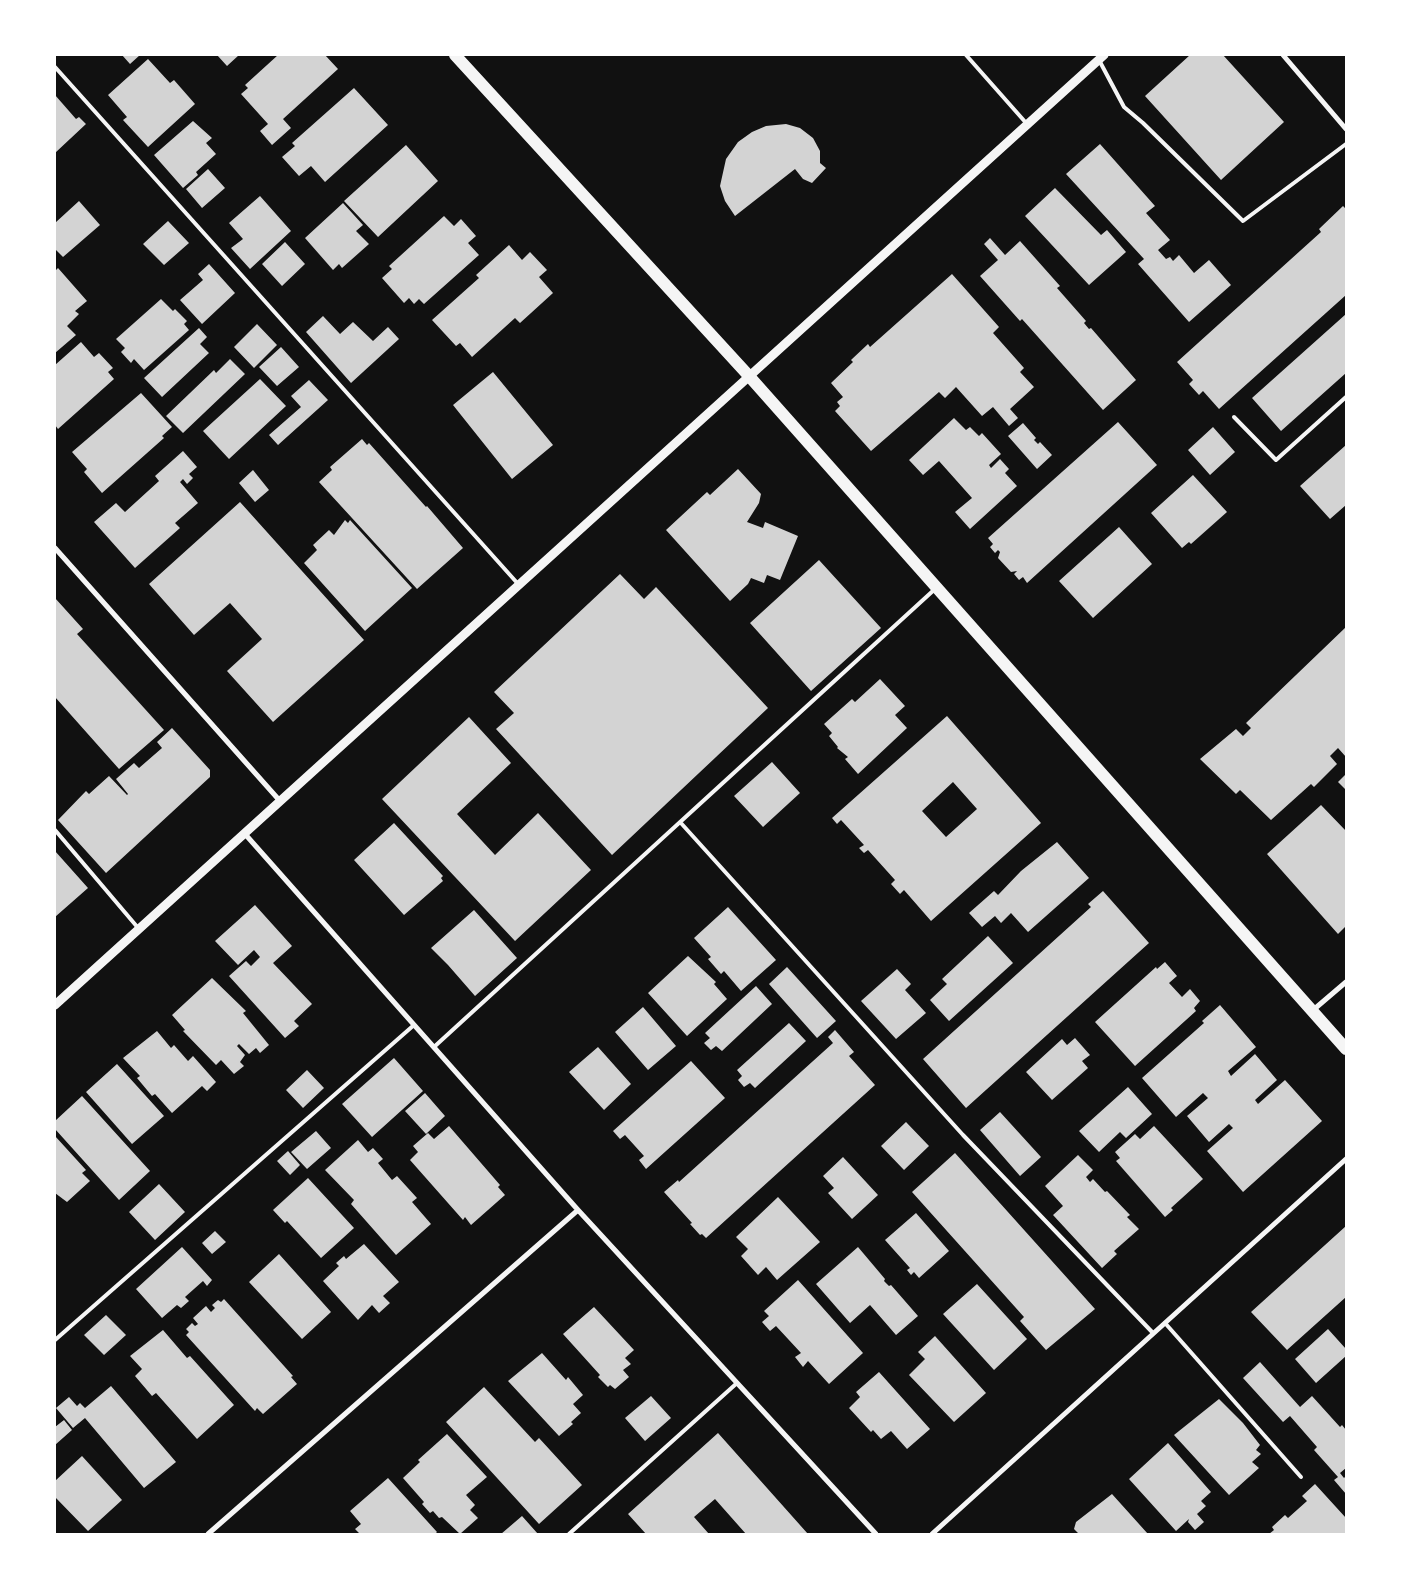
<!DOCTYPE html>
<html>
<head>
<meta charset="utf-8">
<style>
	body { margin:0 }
	#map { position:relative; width:1401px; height:1589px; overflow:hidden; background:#111; font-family:Lato,sans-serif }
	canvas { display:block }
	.frame { position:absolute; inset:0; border:56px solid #fff; pointer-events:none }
</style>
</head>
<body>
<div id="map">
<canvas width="1401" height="1589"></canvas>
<div class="frame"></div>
</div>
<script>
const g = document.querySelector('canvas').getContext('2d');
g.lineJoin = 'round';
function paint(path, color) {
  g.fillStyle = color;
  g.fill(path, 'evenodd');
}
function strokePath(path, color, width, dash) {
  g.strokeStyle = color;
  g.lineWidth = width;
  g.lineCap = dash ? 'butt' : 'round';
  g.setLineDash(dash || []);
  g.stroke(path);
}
const building = new Path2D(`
	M122,55H140L130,64Z
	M217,55H239L227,66Z
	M278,55H325L338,69L283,119L291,128L272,145L260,131L268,124L241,94L248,88L245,85Z
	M1190,55H1223L1284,122L1221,180L1145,96Z
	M148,59L170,83L174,80L195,104L148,147L123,120L127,117L108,95Z
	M354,88L388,125L325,182L311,166L299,176L282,157L295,146L292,143Z
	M55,95L76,119L79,117L86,124L55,153Z
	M193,121L212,138L206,143L216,154L196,172L198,175L183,188L154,155Z
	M786,124L800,128L813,138L820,151V163L826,168L812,183L803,179L795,169L735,216L725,201L720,186L726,159L738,142L752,132L766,126Z
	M1100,144L1155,206L1146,213L1170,240L1158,250L1166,259L1170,257L1173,261L1179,255L1194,273L1209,260L1231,285L1189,322L1138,264L1144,259L1066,174Z
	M406,145L438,181L378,237L344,201Z
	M208,169L225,188L202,208L186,189Z
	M1055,188L1101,235L1107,230L1126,252L1089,285L1025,216Z
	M260,196L291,231L250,269L231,248L243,239L229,223Z
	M79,201L100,225L63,257L55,249V223Z
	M343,203L363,225L356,231L369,244L342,268L339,264L333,270L305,238Z
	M1343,206L1346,209V295L1219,409L1203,391L1199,395L1189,384L1193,380L1177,362L1321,232L1319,229Z
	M444,216L454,226L461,219L476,236L468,243L479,255L424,304L419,299L414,304L409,298L404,303L382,278L392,269L389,266Z
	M168,221L189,243L164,265L143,244Z
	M990,238L1005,255L1020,241L1060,286L1057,288L1086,321L1084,323L1089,329L1091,328L1136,380L1103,410L1022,319L1020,321L980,276L998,260L984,244Z
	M285,242L305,264L282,286L262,264Z
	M509,245L522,260L530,252L547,270L539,277L553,293L520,323L515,318L472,357L460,343L456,346L432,320L479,278L476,275Z
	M209,264L235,293L202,324L180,300L203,280L198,274Z
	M58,268L87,301L75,311L79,314L67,326L76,335L55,353V271Z
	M952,274L999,327L993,333L1024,368L1020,372L1034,387L1010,409L1018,418L1009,426L993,407L982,416L956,387L945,398L939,392L871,451L835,411L840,406L837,402L843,397L831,383L853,362L851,360L868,344L870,347Z
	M161,299L173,311L175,309L187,321L184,324L189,330L144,370L134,359L131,363L121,352L125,348L116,339Z
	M1346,314V373L1281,431L1252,398Z
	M323,316L340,334L353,322L373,341L388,327L399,339L351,383L306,332Z
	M257,324L277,345L254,368L234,347Z
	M199,328L207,337L200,344L209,353L162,397L144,378Z
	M81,342L94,357L99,353L113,368L108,372L114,379L58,429L55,425V365Z
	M281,347L299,367L277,386L259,367Z
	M230,359L245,374L183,433L166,416L214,370L216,373Z
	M493,372L553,445L512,479L453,405Z
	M260,379L286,406L229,459L203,431Z
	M309,380L328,400L278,445L269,435L301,407L291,396Z
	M141,393L172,427L162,436L164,438L102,493L84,472L87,469L72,452Z
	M954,418L966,430L970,427L979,436L982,433L1001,454L989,465L991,468L1000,459L1009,469L1005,473L1017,486L970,529L955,512L972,498L939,461L923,475L909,460Z
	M1118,422L1157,465L1027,583L1023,577L1019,580L1014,574L1017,571L1011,572L998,558L1000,552L998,550L995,553L990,547L993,544L988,538Z
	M1023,423L1036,438L1034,440L1038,444L1040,442L1052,455L1037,469L1008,436Z
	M1213,427L1235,452L1210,475L1188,450Z
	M362,439L367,445L369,443L426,507L427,506L463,548L417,589L319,482L332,470L330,467Z
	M1346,445V505L1330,519L1300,486Z
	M183,451L197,467L189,474L193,478L187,484L183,479L180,482L198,503L175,523L180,528L135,568L94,522L116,503L125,512L159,481L155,476Z
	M738,469L761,494L759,503L747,522L763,528L765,522L798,536L780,580L767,575L764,583L751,578L748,584L730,601L666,530L707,492L710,495Z
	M253,470L269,490L255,502L239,483Z
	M1193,475L1227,512L1191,544L1189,542L1182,548L1151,513Z
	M240,502L364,640L273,722L227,671L262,639L230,603L194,635L149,584Z
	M345,520L348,523L350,520L412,588L365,631L304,563L317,550L313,545L329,530L334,535Z
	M1119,527L1152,564L1093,618L1059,581Z
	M819,560L881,628L811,691L750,623Z
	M620,574L644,599L656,587L768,708L612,855L496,729L514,713L494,692Z
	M55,598L83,629L77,634L164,730L119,769L55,697Z
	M1346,627V757L1338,748L1330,756L1337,764L1314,787L1311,784L1271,820L1240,790L1236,794L1200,759L1236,729L1243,736L1251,728L1246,723Z
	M880,679L905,706L895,715L907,728L858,774L845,759L848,757L837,748L838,747L829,736L832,733L824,724L852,699L855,702Z
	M947,716L1041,823L931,921L904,890L900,894L891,884L895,880L868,850L864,853L859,848L864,845L841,820L837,824L832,818ZM953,782L977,809L946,837L922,811Z
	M469,717L511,763L457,814L495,855L538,813L591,870L515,941L382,799Z
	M172,728L210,770V777L106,873L58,820L86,791L89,794L109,776L127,795L128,794L116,779L134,763L139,768L162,748L157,742Z
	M772,762L800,793L763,827L734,796Z
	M1346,774V790L1338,782Z
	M1321,805L1346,831V926L1338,934L1267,854Z
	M394,823L443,876L441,878L443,881L404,915L354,860Z
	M1057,842L1089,878L1028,932L1011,913L1001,923L995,916L982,927L969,913L994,891L998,895L1021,871Z
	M55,851L88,888L55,917Z
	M1103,891L1149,943L966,1108L923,1059L1091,907L1088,904Z
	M255,905L292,946L273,963L312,1004L294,1021L299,1026L285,1038L229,976L246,961L251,966L260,957L254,950L238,965L215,941Z
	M728,907L776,960L741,991L724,971L721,974L708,959L711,957L694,938Z
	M474,910L517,958L475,996L448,965L431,948Z
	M988,936L1013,963L949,1021L930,1000L947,984L942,979Z
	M688,956L716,982L714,984L727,999L687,1036L648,993Z
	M1165,962L1177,976L1169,983L1182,997L1190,989L1200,1001L1194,1008L1196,1011L1135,1066L1095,1022L1156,967L1157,969Z
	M787,967L836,1021L817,1038L769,984Z
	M897,969L911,984L905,990L926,1013L896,1039L861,1001Z
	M212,978L246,1011L243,1013L269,1045L260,1053L256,1048L249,1054L239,1044L237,1046L245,1055L240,1062L244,1066L234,1074L221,1060L216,1065L183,1031L185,1030L172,1015Z
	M756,986L772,1004L722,1051L716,1046L711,1050L704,1043L710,1038L705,1033Z
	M1220,1005L1256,1047L1228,1071L1231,1076L1255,1054L1277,1080L1255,1100L1258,1104L1285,1080L1322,1121L1243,1192L1207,1151L1233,1128L1229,1124L1209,1142L1187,1116L1208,1098L1203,1093L1176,1117L1142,1078L1204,1023L1202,1021Z
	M643,1007L676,1046L648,1070L615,1032Z
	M789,1023L806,1041L755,1088L750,1083L744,1087L738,1080L742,1076L737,1070Z
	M835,1030L854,1052L849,1056L875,1085L706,1238L702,1234L700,1235L690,1224L692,1223L664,1192L678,1180L679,1182L833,1043L828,1037Z
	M157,1031L171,1048L174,1045L188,1061L193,1056L216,1082L207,1091L202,1086L172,1113L155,1094L152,1096L137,1078L140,1076L123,1058Z
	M1075,1038L1090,1055L1082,1061L1088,1068L1052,1100L1026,1072L1062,1039L1067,1045Z
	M598,1047L631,1084L604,1110L569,1072Z
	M394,1058L423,1091L372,1137L342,1104Z
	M691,1061L725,1098L646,1169L639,1160L644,1156L625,1135L620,1139L613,1131Z
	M117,1064L164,1116L132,1144L86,1092Z
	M307,1070L324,1088L303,1108L286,1090Z
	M1128,1087L1152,1114L1126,1138L1120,1132L1099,1152L1079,1131Z
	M425,1093L445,1116L426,1134L405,1111Z
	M82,1096L150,1171L119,1200L55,1129V1121Z
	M1000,1112L1041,1157L1020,1176L980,1130Z
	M906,1122L929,1146L904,1170L881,1146Z
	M449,1126L500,1185L498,1187L505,1195L471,1225L465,1217L463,1220L410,1160L418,1152L413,1146L428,1133L434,1139Z
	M1154,1126L1203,1179L1171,1208L1173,1210L1165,1217L1116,1161L1120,1158L1115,1152L1135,1134L1140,1139Z
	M316,1131L331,1148L307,1169L291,1152Z
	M55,1136L86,1170L82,1173L90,1181L67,1202L55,1193Z
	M358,1140L368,1152L373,1148L383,1159L378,1163L392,1180L397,1176L417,1198L412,1202L431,1224L396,1255L351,1204L354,1200L325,1170Z
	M288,1151L300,1165L290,1175L277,1161Z
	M955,1153L1095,1309L1046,1350L1020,1321L1024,1317L912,1192Z
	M1078,1155L1093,1170L1086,1177L1090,1182L1093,1179L1105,1192L1107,1191L1130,1215L1127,1217L1139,1229L1114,1251L1117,1254L1102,1268L1053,1215L1063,1206L1045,1186Z
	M843,1157L878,1195L852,1219L828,1193L834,1188L823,1176Z
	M308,1178L354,1228L321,1258L287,1221L285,1223L273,1210Z
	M159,1184L185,1212L155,1240L129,1212Z
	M778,1197L820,1242L777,1280L766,1267L758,1275L741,1256L748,1249L736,1237Z
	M916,1213L949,1251L919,1278L914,1272L911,1275L907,1270L910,1268L885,1240Z
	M1346,1226V1297L1287,1350L1251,1312Z
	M215,1231L226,1242L212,1254L202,1243Z
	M364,1244L399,1282L383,1296L390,1303L379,1313L372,1305L358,1320L323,1281L339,1266L336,1263L344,1256L346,1259Z
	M182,1247L212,1280L207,1286L203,1281L185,1297L189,1301L181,1308L177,1305L162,1318L136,1289Z
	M858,1247L885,1279L884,1281L889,1286L891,1285L918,1316L896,1335L870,1305L850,1323L816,1284Z
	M279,1254L331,1312L302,1339L249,1282Z
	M798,1280L863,1353L829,1384L808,1361L803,1367L795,1357L801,1353L776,1326L770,1331L762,1322L769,1316L764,1311Z
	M977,1284L1027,1339L994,1370L943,1314Z
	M224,1299L293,1376L291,1377L297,1384L263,1414L257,1408L255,1411L186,1335L189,1332L186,1329L192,1323L195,1326L198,1324L193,1318L206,1306L211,1312L215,1308L212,1305L218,1300L221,1302Z
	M594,1307L634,1350L625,1358L631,1364L623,1370L629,1377L615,1389L610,1385L608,1387L598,1377L600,1375L563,1334Z
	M106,1315L126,1335L104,1355L84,1335Z
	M1328,1329L1346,1349V1356L1316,1383L1295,1359Z
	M163,1330L187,1358L190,1356L234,1405L197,1439L156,1393L152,1396L135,1376L142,1369L130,1356Z
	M935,1336L986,1393L954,1422L909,1375L925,1359L918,1352Z
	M542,1353L566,1380L568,1377L583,1395L573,1404L581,1413L571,1422L573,1424L559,1436L508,1381Z
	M1260,1362L1300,1407L1312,1396L1340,1427L1342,1425L1346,1430V1468L1340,1473L1344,1478L1346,1476V1494L1334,1480L1338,1477L1314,1450L1317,1447L1290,1416L1283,1422L1243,1378Z
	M879,1372L930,1429L907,1449L891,1431L881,1439L873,1430L871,1432L849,1408L860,1397L856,1392Z
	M111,1386L176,1462L144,1488L85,1418L73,1428L56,1408L69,1397L77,1406L80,1403L85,1408Z
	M484,1387L535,1442L539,1438L582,1485L539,1524L446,1422Z
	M651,1396L671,1418L645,1441L625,1418Z
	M1219,1399L1243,1423L1260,1445L1256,1450L1261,1454L1252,1462L1259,1468L1229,1495L1174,1435Z
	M64,1420L72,1430L55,1445V1427Z
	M718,1433L808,1534H746L715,1499L694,1517L709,1534H646L628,1514Z
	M447,1434L487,1477L466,1495L475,1505L470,1510L478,1518L460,1534L442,1517L439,1518L433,1511L430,1513L422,1504L424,1502L403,1478L420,1462L418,1460Z
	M1168,1443L1211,1492L1201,1501L1206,1506L1197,1514L1204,1522L1195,1530L1188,1522L1189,1519L1176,1531L1129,1479Z
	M82,1456L122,1500L88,1531L55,1497V1481Z
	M388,1478L437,1532L435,1534H360L355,1529L361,1524L350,1511Z
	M1315,1484L1346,1518V1533L1269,1534L1274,1530L1272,1527L1285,1515L1288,1518L1307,1501L1302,1496Z
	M1112,1494L1148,1534H1079L1074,1529L1076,1522Z
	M522,1516L538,1534H501Z`);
const service = new Path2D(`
	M966,55L1027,124
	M1099,60L1124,107L1143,123L1243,221L1346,144
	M55,67L519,585
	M1234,417L1276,460L1346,397
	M680,822L963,1135L1153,1333
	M55,830L139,929
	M434,1047L935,589
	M1165,1323L1301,1477
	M55,1340L414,1025
	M569,1534L737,1383`);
const minor = new Path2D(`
	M1283,55L1346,129
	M55,548L280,801
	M245,834L578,1210L876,1534
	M1312,1011L1346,982
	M208,1534L578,1210
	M932,1534L1346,1159`);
const tertiary = new Path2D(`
	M55,1005L1104,55`);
const primary = new Path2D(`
	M455,55L749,376L1346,1049`);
paint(building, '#d3d3d3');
strokePath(service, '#f5f5f5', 4);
strokePath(minor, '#f5f5f5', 5);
strokePath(tertiary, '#f5f5f5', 9);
strokePath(primary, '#f5f5f5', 12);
</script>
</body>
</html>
